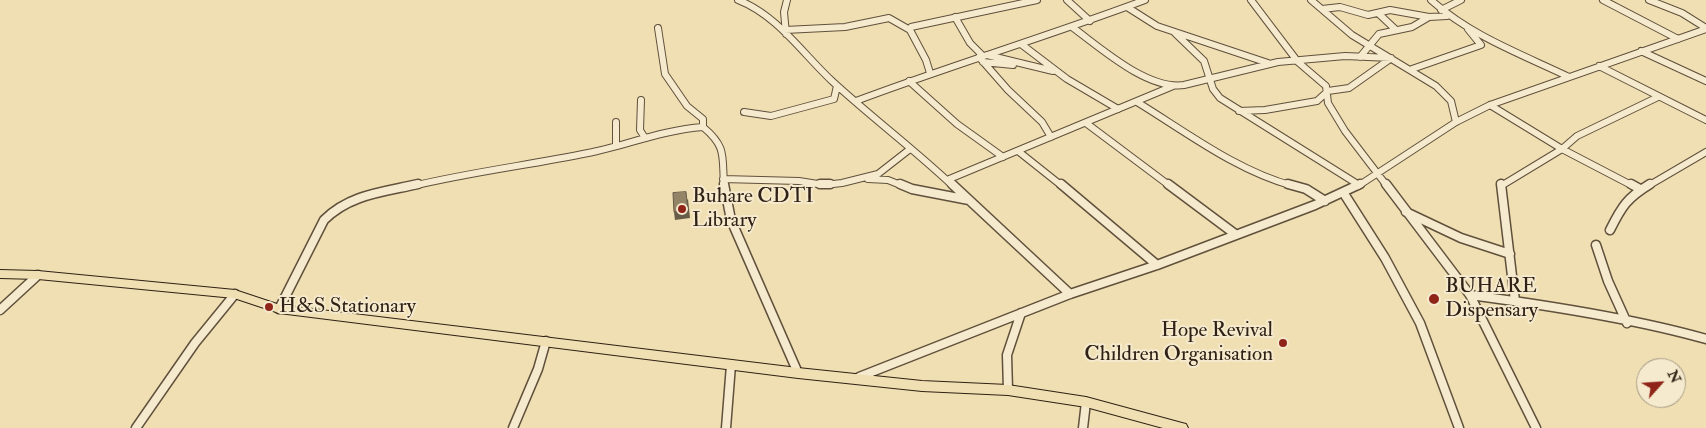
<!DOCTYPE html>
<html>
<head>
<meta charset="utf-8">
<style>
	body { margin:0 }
	#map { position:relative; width:1706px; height:428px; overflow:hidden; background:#efdfb2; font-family:"IM FELL Double Pica",serif }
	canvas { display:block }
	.north { position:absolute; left:1636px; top:358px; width:50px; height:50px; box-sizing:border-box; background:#f5eacd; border:1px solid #a69983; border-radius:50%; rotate:64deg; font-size:14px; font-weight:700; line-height:20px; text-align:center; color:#302015 }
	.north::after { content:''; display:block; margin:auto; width:18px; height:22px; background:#8f2418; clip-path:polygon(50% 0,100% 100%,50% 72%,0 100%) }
</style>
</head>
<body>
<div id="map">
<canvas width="1706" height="428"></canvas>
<div class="north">N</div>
</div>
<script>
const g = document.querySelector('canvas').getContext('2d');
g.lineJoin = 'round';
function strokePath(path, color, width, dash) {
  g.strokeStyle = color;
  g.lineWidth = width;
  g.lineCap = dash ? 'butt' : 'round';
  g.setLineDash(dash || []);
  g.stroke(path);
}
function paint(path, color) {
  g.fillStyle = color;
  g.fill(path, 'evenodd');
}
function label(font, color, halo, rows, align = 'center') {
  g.font = font + ' "IM FELL Double Pica",serif';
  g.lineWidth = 4;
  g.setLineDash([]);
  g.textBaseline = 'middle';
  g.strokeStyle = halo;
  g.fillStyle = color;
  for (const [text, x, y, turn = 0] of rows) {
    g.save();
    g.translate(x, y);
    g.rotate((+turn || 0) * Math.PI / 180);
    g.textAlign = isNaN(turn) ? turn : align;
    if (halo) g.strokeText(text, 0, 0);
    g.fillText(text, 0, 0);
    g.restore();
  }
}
const minorFar1 = new Path2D(`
	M738,0C777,15 802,53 832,81C871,117 914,149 953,186
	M1067,0L1090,21
	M1251,0L1298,62L1326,86L1328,103L1345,131L1387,186
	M1311,0L1352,35L1436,86L1451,101L1456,122
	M1431,0C1471,36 1521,54 1569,77
	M1603,0L1678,39
	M1649,0L1682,13L1706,28
	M1127,7L1157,26L1268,63
	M1322,9L1340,7L1368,15L1390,10L1429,17
	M1441,10L1461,0
	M1378,13L1396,30
	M955,17L970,43L983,56
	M1072,27C1101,48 1147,90 1184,85L1278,62L1345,56L1391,58
	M658,28L665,74L687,106L703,119V127
	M785,30L845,27L889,18L910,30
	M1175,33L1204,61L1213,89L1220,98L1359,185
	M786,34L784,12L787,0
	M1021,44L1067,79L1118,109
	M1641,51L1706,81
	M987,55L1053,71
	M979,57L1008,90L1042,122L1051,137
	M1360,57L1379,34L1412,27L1429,17L1447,16
	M983,62L1013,65
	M1599,66L1706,120
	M1412,69L1481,45L1468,29
	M930,73L926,60L910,30L911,27L1037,0
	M909,81L957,124L1003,157
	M641,100L640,130L645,138
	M856,101C952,65 1049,36 1145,0
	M1137,102C1186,132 1237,171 1293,186
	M1490,105L1562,149L1633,186
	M1239,111L1265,110L1317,101L1328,91L1349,88L1390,59
	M744,112L771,116L834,99L837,86
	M616,122V146
	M1086,123L1170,186
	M1018,151L1062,186
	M723,179L799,181L824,185L842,183L878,174L910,149
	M868,179L888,180L903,186
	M947,180L1173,86
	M413,186C471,172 530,165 588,153C627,145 663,130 703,127C727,147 722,156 724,186
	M1358,186L1456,122L1490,105L1706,29
	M1501,186L1562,149L1577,136L1658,97
	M1648,186L1706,152`);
const minor = new Path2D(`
	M724,184L731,220L798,373
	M820,184H830
	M900,184L912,189L969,200
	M952,184L1070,294
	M1061,184L1157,265
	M1168,184L1235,234
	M1288,184L1306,189L1325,201
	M1386,184L1470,295L1536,428
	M1501,184L1515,301
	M1631,184L1640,189
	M1343,192L1385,258L1420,323L1459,428
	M1406,212L1461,238L1510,254
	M1610,230C1622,206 1627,198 1650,184
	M1596,245L1608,281L1627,323
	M1470,295C1546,305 1632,318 1706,339
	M279,309L324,220C350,194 384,192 418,184
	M0,310L38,275
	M859,377L1070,294L1157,265L1315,205L1360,184
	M1008,390L1007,355L1021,313
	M136,428L195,343L235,294
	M513,428L538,369L546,341
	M726,428L731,365
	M1083,428L1086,402`);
const major = new Path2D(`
	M0,270L38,271L235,290L280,305L798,368L922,381L1008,385L1086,397L1182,423L1186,424L1188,428H1163L1086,407L1008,395L922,391L798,378L279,313L234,298L38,279L0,278Z`);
const shadedWall = new Path2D(`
	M688,199L690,218L675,220L674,212Z`);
const building = new Path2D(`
	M686,192L688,210L674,212L673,193Z`);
const markers = [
	[682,209,5,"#8f2418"],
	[1434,299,6,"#8f2418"],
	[269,307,5,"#8f2418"],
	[1283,343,5,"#8f2418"]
];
const poiNames = [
	["Buhare CDTI",692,197],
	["Library",692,221],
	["BUHARE",1445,287],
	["Dispensary",1445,311],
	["H&S Stationary",279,307],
	["Hope Revival",1273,331,"right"],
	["Children Organisation",1273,355,"right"]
];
strokePath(minorFar1, '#60503c', 8);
strokePath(minor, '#60503c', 11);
strokePath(major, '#302015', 2);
strokePath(minorFar1, '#f5eacd', 6);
strokePath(minor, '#f5eacd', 8);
paint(major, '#efdfb2');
paint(shadedWall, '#675c48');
paint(building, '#938367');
strokePath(building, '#675c48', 1);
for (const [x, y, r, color] of markers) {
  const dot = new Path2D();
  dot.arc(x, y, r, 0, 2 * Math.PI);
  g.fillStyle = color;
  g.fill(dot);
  strokePath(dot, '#f5eacd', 2);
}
label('21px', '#302015', '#f5eacd', poiNames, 'left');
</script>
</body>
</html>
